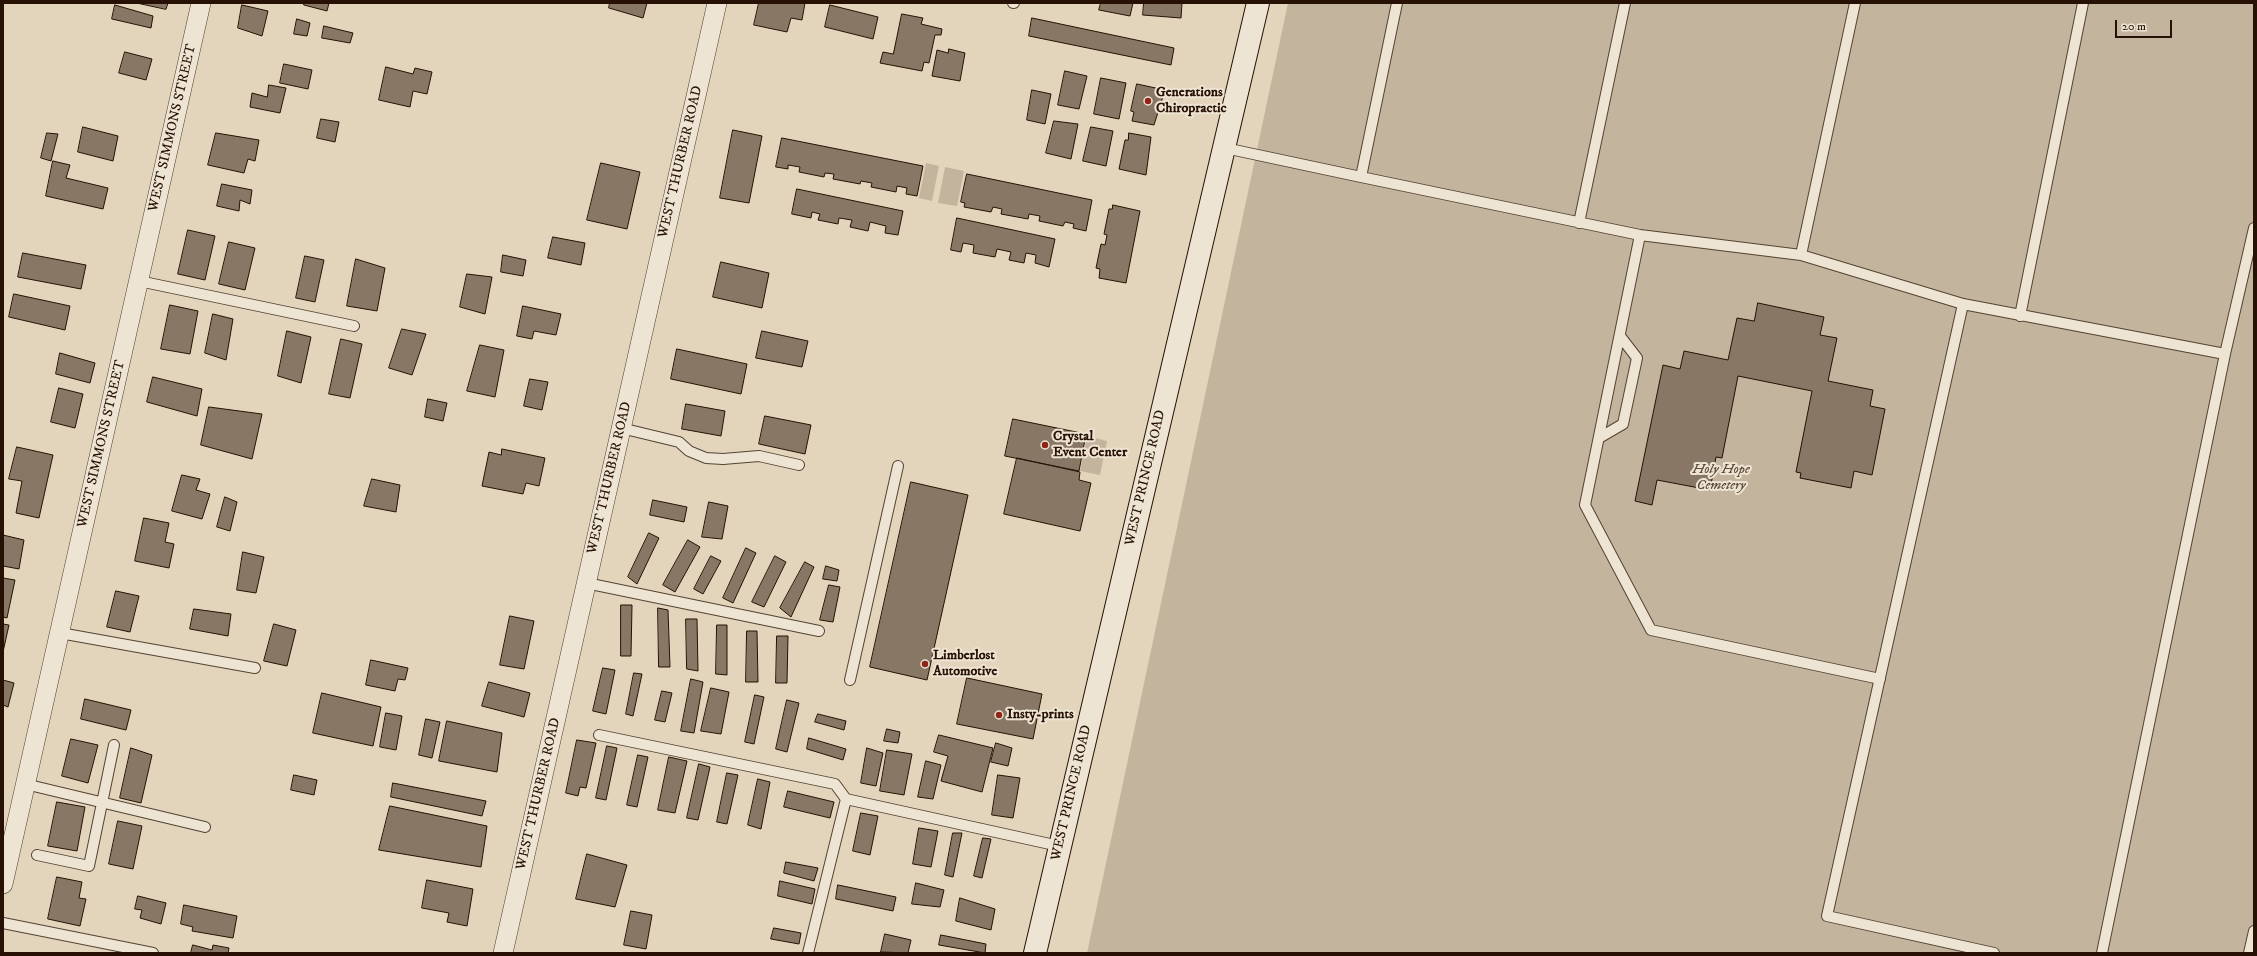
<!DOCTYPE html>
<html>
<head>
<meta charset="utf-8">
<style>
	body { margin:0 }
	#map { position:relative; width:2257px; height:956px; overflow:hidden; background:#e3d5bc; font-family:"IM FELL DW Pica",serif }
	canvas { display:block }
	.frame { position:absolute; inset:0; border:4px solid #261104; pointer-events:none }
	.scale { position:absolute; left:2115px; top:20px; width:57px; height:18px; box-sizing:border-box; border:2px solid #261104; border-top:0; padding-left:5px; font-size:12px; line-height:14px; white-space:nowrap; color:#261104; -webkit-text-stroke:3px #ede4d3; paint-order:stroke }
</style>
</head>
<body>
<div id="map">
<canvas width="2257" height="956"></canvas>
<div class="frame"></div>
<div class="scale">20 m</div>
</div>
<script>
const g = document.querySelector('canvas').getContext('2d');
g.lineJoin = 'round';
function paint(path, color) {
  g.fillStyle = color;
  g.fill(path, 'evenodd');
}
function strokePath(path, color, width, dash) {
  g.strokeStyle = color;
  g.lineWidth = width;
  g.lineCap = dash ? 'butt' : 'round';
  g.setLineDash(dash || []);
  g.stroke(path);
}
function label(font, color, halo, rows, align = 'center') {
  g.font = font + ' "IM FELL DW Pica",serif';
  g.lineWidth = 4;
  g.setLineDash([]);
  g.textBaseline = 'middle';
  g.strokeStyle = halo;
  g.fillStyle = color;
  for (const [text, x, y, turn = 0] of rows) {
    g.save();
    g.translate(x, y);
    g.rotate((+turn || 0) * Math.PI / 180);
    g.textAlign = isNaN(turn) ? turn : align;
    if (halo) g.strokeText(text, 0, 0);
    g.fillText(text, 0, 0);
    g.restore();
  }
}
const green = new Path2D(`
	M1288,3H2254V953H1087Z
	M926,163L939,166L932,201L919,198Z
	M945,167L964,171L957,206L938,203Z
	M1087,436L1107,441L1100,475L1080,471Z`);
const building = new Path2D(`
	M137,3H168L166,9Z
	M304,3H329L327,11L304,5Z
	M610,3H647L643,18L609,8Z
	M759,3H805L802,20L791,18L787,32L754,25Z
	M1101,3H1133L1130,16L1099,10Z
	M1144,3H1182L1181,18L1143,15Z
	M115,5L153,16L151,28L112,19Z
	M242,5L268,11L262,36L238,28Z
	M830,5L878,17L873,39L825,27Z
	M902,14L923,18L921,24L942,29L941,35H935L929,63L924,62L922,71L880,63L883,52L893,54Z
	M1032,18L1174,48L1171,65L1029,36Z
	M297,19L310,23L307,36L294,34Z
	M324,26L353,33L350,43L322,38Z
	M949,49L965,53L960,81L932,76L937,50L948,53Z
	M125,52L152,59L146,80L119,73Z
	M284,64L312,70L308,89L280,83Z
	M386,67L413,74L415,68L432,72L427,94L413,91L410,107L379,100Z
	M1065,71L1087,76L1079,109L1058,105Z
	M1101,78L1126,83L1119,119L1094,114Z
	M1137,84L1165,90L1154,125L1132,121L1134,112L1131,111Z
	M269,85L286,88L280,113L250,107L252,93L267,97Z
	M1032,90L1051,94L1045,124L1027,120Z
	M321,119L339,122L335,142L317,138Z
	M1054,121L1078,124L1071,159L1046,153Z
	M83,127L118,136L113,161L78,152Z
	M1091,127L1113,131L1106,166L1083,161Z
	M733,130L762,136L749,203L720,198Z
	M47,133L58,134L51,161L41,158Z
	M216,133L259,140L255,161L248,159L244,173L208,165Z
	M1129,133L1151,137L1146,175L1119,169L1125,140H1128Z
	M782,138L923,166L917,196L906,194L907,188L897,186L896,192L871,187L872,183L861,181L860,184L833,179L834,174L825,173L824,177L799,172L800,167L788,165V169L776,167Z
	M53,161L70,165L66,178L108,188L103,209L46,196Z
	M601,163L640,172L627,229L587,220Z
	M967,174L1092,200L1086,231L1073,228L1074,224L1065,222L1063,226L1039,221L1040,216L1029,214L1028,219L1001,214L1002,209L993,207L991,212L964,207L965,203L961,202Z
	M222,184L252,190L250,204L240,200L239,211L217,206Z
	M797,189L903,211L898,235L885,233L886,226L870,222L868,231L850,227L852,220L839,218L838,224L818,220L820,214L812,212L811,218L792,214Z
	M1113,205L1140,211L1126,283L1099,278L1100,269L1096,268L1101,244L1105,245L1107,235L1104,234L1109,209H1112Z
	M957,218L1055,239L1049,267L1035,263L1036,255L1026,253L1024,263L1009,260L1011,252L997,249L995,257L973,253L974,245L963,243L961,252L951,250Z
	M188,230L215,236L205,280L178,274Z
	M553,237L585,243L581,265L548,258Z
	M229,242L255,248L245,290L219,284Z
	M23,253L86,265L81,289L18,277Z
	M503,255L526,260L523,276L501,272Z
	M305,256L324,260L315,302L296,298Z
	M356,259L385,268L377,311L347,306Z
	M721,262L769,273L762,308L713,297Z
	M467,274L492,277L485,314L460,307Z
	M14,294L70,306L65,330L9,317Z
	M1758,303L1824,317L1820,335L1837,338L1828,381L1873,390L1870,406L1885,409L1872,475L1854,471L1851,488L1800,478L1801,473L1796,472L1812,391L1738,376L1722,458L1716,457L1710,490L1657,480L1652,505L1635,501L1663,365L1680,369L1684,351L1728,360L1737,318L1754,321Z
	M170,305L198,311L190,354L161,349Z
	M523,306L561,314L556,335L534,331L532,339L517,336Z
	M213,314L233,319L226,360L205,353Z
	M402,329L426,334L412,375L389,368Z
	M287,331L311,337L301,383L278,376Z
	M762,331L808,341L802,367L756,358Z
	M341,339L362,344L350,398L329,394Z
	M480,345L504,350L495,397L467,391Z
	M677,349L747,364L741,394L671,379Z
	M60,353L95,363L90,383L56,374Z
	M153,377L202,389L197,416L147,402Z
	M530,379L548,382L542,410L524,406Z
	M59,388L83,394L75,428L51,422Z
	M428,399L447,403L443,421L425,417Z
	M686,404L725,411L721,436L682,429Z
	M209,407L262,414L252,459L201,445Z
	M765,416L811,425L805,454L759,444Z
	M1013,419L1086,434L1079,471L1005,456Z
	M17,447L53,455L39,518L16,513L22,481L9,479Z
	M502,449L545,458L539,486L526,483L523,494L482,486L489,452L501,455Z
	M1017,458L1080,472L1079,480L1091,483L1080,531L1004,514Z
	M182,475L200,479L196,490L210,494L202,519L172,511Z
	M372,479L400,485L396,512L364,506Z
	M911,482L968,495L927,680L870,667Z
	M225,497L237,502L230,531L217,527Z
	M653,500L687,507L684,522L650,515Z
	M709,502L728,506L722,539L702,537Z
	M144,518L169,523L165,542L174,544L169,568L135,561Z
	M649,533L659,538L637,584L628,577Z
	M3,535L24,540L19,569L3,566Z
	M688,540L700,547L675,592L663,585Z
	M746,548L756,553L733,603L723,598Z
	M243,552L264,557L256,593L237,590Z
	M711,556L721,561L703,594L694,589Z
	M775,556L786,562L764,607L752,602Z
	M805,562L814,567L791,617L780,608Z
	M826,566L839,570L837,581L823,579Z
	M3,578L15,580L7,618L3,617Z
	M829,585L840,587L833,622L820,620Z
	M116,591L139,596L130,632L107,627Z
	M621,605H632L631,656H621Z
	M658,608L668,610L670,667H659Z
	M194,609L231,614L228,636L190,629Z
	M510,616L534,621L524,669L500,665Z
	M686,619H697L698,671L687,669Z
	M3,624L9,625L3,652Z
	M274,624L296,630L287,666L264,661Z
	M717,625H727V675L716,674Z
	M747,631H757L758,682H746Z
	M777,636H788L787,683H776Z
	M371,660L408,668L405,680L398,679L395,691L366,685Z
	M603,668L615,670L606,714L593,711Z
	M634,673L642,674L633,716L626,714Z
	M967,678L1042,694L1033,739L957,724Z
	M691,679L703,682L694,733L681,731Z
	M3,680L14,683L8,707L3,705Z
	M489,682L530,693L524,717L482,706Z
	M711,688L729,692L721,734L701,731Z
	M662,691L672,693L665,722L655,720Z
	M322,693L381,707L373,746L313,733Z
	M755,695L764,697L754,744L745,742Z
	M85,699L131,710L126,730L81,719Z
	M787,700L799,703L787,752L776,749Z
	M386,713L402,716L396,750L380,747Z
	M818,714L846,721L844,730L815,722Z
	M426,719L440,722L432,758L419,755Z
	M447,721L502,733L497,772L439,761Z
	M887,729L900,732L898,743L884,741Z
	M939,735L993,748L982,792L941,781L948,756L934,752Z
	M809,738L846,749L843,760L807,749Z
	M71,739L98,745L88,783L62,776Z
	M577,740L596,743L586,788L580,787L578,796L566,793Z
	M996,743L1012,748L1008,766L991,762Z
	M607,746L617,748L606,800L596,798Z
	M131,748L152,755L141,803L120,798Z
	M867,748L883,753L876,786L861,783Z
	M887,750L912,754L904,795L880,791Z
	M638,755L648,757L637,807L627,805Z
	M669,757L687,761L675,813L658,810Z
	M926,761L941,765L933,799L918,797Z
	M699,764L710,767L698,820L687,818Z
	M727,773L738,775L727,824L717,822Z
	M294,775L317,780L314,795L291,790Z
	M998,775L1020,778L1013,818L992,815Z
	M758,779L770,782L761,829L748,825Z
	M393,783L486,801L482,816L391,797Z
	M788,791L834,802L830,818L784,807Z
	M57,802L85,807L77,851L48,846Z
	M390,806L487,826L481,867L379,850Z
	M861,813L878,816L870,855L853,851Z
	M118,821L142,826L133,869L109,864Z
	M919,828L938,831L931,867L913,864Z
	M953,833H962L953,877L945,875Z
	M983,838L991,839L982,878L974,876Z
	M587,854L627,865L615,907L576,899Z
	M786,862L818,868L814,881L784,873Z
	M57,877L82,882L79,898L86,899L80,926L48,919Z
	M427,880L473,889L467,926L447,922L449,913L422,908Z
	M780,881L815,889L812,904L778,896Z
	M916,883L944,890L940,907L912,904Z
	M838,885L896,897L893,911L836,899Z
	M138,896L166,903L161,924L140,918L142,910L135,909Z
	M960,898L995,909L991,930L956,921Z
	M184,905L237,916L233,938L192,931L193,927L181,924Z
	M631,911L652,915L646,949L624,945Z
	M774,928L801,933L799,944L771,939Z
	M885,934L911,940L908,953L881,952Z
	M941,935L986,944L985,953L939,945Z
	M193,945L212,950L213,945L229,948L228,953H191Z`);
const service = new Path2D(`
	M1013,3H1014
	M1397,3L1361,177L1640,235L1801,255L1963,304L2225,354
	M1225,148L1361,177
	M1579,223L1625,3
	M1640,235L1585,505L1651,630L1880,679
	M1801,255L1855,3
	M139,281L354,326
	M1963,304L1827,916L1994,953
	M2020,316L2083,3
	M621,428L679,442L689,451L706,458L723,459L759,456L799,465
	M1599,438L1623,424L1637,358L1620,336
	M586,583L819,631
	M60,633L255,668
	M850,680L898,466
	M599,735L835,784L846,799L808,953
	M25,784L205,827
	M846,799L1059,846
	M37,855L89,866L114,745
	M3,923L153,953
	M2102,953L2225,354L2254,228
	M2249,953L2254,931`);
const minor = new Path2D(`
	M3,884L201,3
	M503,953L717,3`);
const secondary = new Path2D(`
	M1035,953L1258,3`);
const markers = [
	[1148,101,4,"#8f2418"],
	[1045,445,4,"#8f2418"],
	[925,664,4,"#8f2418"],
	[999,715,4,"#8f2418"]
];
const poiNames = [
	["Generations",1156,93],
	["Chiropractic",1156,109],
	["Crystal",1053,437],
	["Event Center",1053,453],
	["Limberlost",933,656],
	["Automotive",933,672],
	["Insty-prints",1007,715]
];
const streetNames = [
	["WEST SIMMONS STREET",173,128,-77],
	["WEST THURBER ROAD",681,162,-77],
	["WEST SIMMONS STREET",102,444,-77],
	["WEST THURBER ROAD",610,478,-77],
	["WEST PRINCE ROAD",1146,478,-77],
	["WEST PRINCE ROAD",1072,793,-77],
	["WEST THURBER ROAD",539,794,-77]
];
const parkNames = [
	["Holy Hope",1721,470],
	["Cemetery",1721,486]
];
paint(green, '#c3b49d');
paint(building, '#887764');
strokePath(building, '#261104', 1);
strokePath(service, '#554232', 12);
strokePath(minor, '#554232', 20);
strokePath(secondary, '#261104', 24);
strokePath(service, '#ede4d3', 10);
strokePath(minor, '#ede4d3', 19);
strokePath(secondary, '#ede4d3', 22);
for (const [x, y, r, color] of markers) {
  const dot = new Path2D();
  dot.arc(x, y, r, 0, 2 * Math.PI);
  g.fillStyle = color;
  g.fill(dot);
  strokePath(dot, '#ede4d3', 1.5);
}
label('bold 14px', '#261104', '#ede4d3', poiNames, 'left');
label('14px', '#261104', '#ede4d3', streetNames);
label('italic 14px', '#5d4a3a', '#ede4d3', parkNames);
</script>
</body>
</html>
